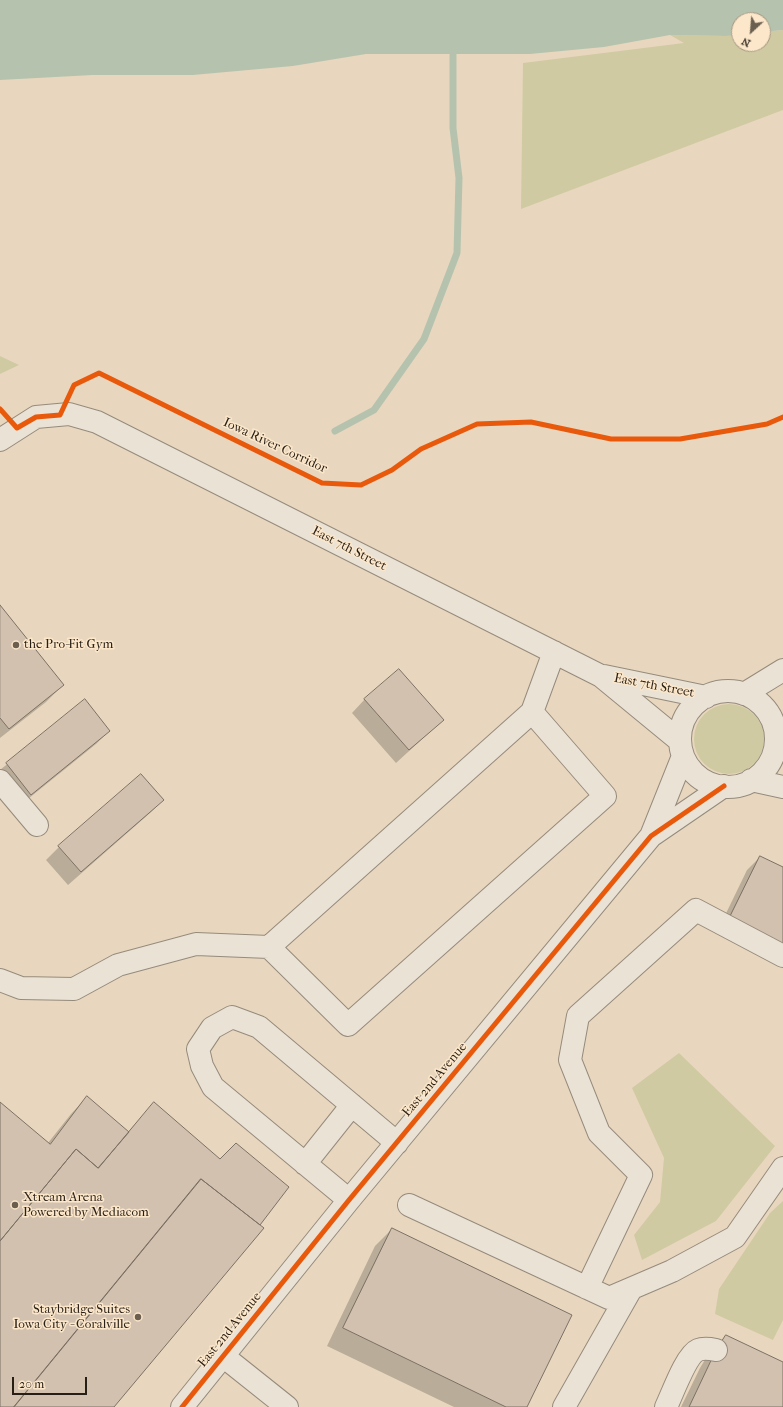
<!DOCTYPE html>
<html>
<head>
<meta charset="utf-8">
<style>
	body { margin:0 }
	#map { position:relative; width:783px; height:1407px; overflow:hidden; background:#e8d7be; font-family:"IM FELL French Canon",serif }
	canvas { display:block }
	.north { position:absolute; left:731px; top:12px; width:40px; height:40px; box-sizing:border-box; background:#fce7ca; border:1px solid #a79782; border-radius:50%; rotate:206deg; font-size:11px; font-weight:700; line-height:16px; text-align:center; color:#271e15 }
	.north::after { content:''; display:block; margin:auto; width:14px; height:18px; background:#6b5f50; clip-path:polygon(50% 0,100% 100%,50% 72%,0 100%) }
	.scale { position:absolute; left:12px; top:1377px; width:75px; height:18px; box-sizing:border-box; border:2px solid #271e15; border-top:0; padding-left:5px; font-size:12px; line-height:14px; white-space:nowrap; color:#271e15; -webkit-text-stroke:3px #fce7ca; paint-order:stroke }
</style>
</head>
<body>
<div id="map">
<canvas width="783" height="1407"></canvas>
<div class="north">N</div>
<div class="scale">20 m</div>
</div>
<script>
const g = document.querySelector('canvas').getContext('2d');
g.lineJoin = 'round';
function paint(path, color) {
  g.fillStyle = color;
  g.fill(path, 'evenodd');
}
function strokePath(path, color, width, dash) {
  g.strokeStyle = color;
  g.lineWidth = width;
  g.lineCap = dash ? 'butt' : 'round';
  g.setLineDash(dash || []);
  g.stroke(path);
}
function label(font, color, halo, rows, align = 'center') {
  g.font = font + ' "IM FELL French Canon",serif';
  g.lineWidth = 3;
  g.setLineDash([]);
  g.textBaseline = 'middle';
  g.strokeStyle = halo;
  g.fillStyle = color;
  for (const [text, x, y, turn = 0] of rows) {
    g.save();
    g.translate(x, y);
    g.rotate((+turn || 0) * Math.PI / 180);
    g.textAlign = isNaN(turn) ? turn : align;
    if (halo) g.strokeText(text, 0, 0);
    g.fillText(text, 0, 0);
    g.restore();
  }
}
const green = new Path2D(`
	M783,30V110L521,209L523,63L684,43L670,35L726,36L739,35V44H763V32Z
	M0,356L19,365L0,374Z
	M694 739a35 35 0 1 1 70 0a35 35 0 1 1-70 0Z
	M679,1053L775,1146L716,1221L642,1260L634,1235L660,1202L664,1158L632,1088Z
	M783,1201V1320L773,1340L715,1314L719,1289L770,1213Z`);
const water = new Path2D(`
	M0,0H783V30L763,32V20H739V35L726,36L670,35L604,47L530,54H366L293,66L193,75H93L0,80Z`);
const shadow = new Path2D(`
	M0,607L63,685L46,702L0,738Z
	M365,699L443,720L396,763L352,713Z
	M85,701L109,731L96,744L18,807L0,785V770Z
	M163,800L150,813L68,885L46,860L59,847Z
	M760,857L783,868L717,932L747,870Z
	M87,1097L128,1132L154,1103L113,1407H0V1103L48,1143L71,1114Z
	M392,1229L526,1407H454L327,1346L375,1246Z
	M726,1336L783,1363V1407H681L700,1368L709,1353Z`);
const stream = new Path2D(`
	M335,431L374,410L424,339L457,253L459,178L453,128V53`);
const building = new Path2D(`
	M0,605L64,685L9,729L0,718Z
	M399,669L444,720L409,750L364,699Z
	M85,699L110,731L31,795L6,763Z
	M141,774L164,800L81,872L58,846Z
	M760,856L783,867V945L729,919Z
	M87,1096L129,1132L98,1168L76,1149L0,1241V1102L50,1144Z
	M154,1102L220,1159L236,1143L289,1187L260,1225L201,1179L14,1407H0V1241L76,1149L98,1168Z
	M201,1179L264,1228L114,1407H14Z
	M392,1228L572,1315L527,1407H506L343,1328Z
	M726,1335L783,1362V1407H689L716,1350Z`);
const minor = new Path2D(`
	M0,440L36,417L69,414L97,422L601,676L680,741
	M604,676L706,697
	M680 739a48 48 0 1 1 96 0a48 48 0 1 1-96 0Z
	M744,694L783,670
	M751,780L783,787
	M0,781L37,825
	M651,836L683,756
	M269,947L348,1025L605,796L532,712L554,652
	M0,980L21,988L74,989L118,965L196,944L269,947L532,712
	M305,1164L352,1105
	M349,1200L213,1087L202,1066L198,1049L212,1028L232,1017L259,1027L397,1143
	M409,1205L609,1298L672,1271L735,1237L783,1168
	M587,1288L641,1175L599,1133L570,1060L578,1016L696,910L783,956
	M223,1356L287,1407
	M182,1407L349,1200L651,836L724,786
	M564,1407L631,1289
	M666,1407C672,1395 686,1355 698,1350C703,1348 711,1349 716,1350`);
const cycleway = new Path2D(`
	M0,409L17,428L36,417L60,415L74,385L99,373L322,483L361,485L392,470L421,449L477,424L531,422L611,439H680L767,424L783,417
	M182,1407L349,1200L651,836L724,786`);
const markers = [
	[16,645,4,"#6b5f50"],
	[15,1205,4,"#6b5f50"],
	[138,1317,4,"#6b5f50"]
];
const streetNames = [
	["Iowa River Corridor",275,446,25],
	["East 7th Street",349,549,27],
	["East 7th Street",654,686,11],
	["East 2nd Avenue",435,1080,-50],
	["East 2nd Avenue",230,1330,-51]
];
const poiNames = [
	["the Pro-Fit Gym",24,645],
	["Xtream Arena",23,1198],
	["Powered by Mediacom",23,1213],
	["Staybridge Suites",130,1310,"right"],
	["Iowa City - Coralville",130,1325,"right"]
];
paint(green, '#d0caa2');
paint(water, '#b5c3ae');
paint(shadow, '#0003');
strokePath(stream, '#b5c3ae', 7);
paint(building, '#d3c1af');
strokePath(building, '#7b7164', 1);
strokePath(minor, '#958b7c', 24);
strokePath(minor, '#ebe2d6', 22);
strokePath(cycleway, '#e8590c', 5);
for (const [x, y, r, color] of markers) {
  const dot = new Path2D();
  dot.arc(x, y, r, 0, 2 * Math.PI);
  g.fillStyle = color;
  g.fill(dot);
  strokePath(dot, '#fce7ca', 1.5);
}
label('13px', '#271e15', '#fce7ca', streetNames);
label('13px', '#271e15', '#fce7ca', poiNames, 'left');
</script>
</body>
</html>
